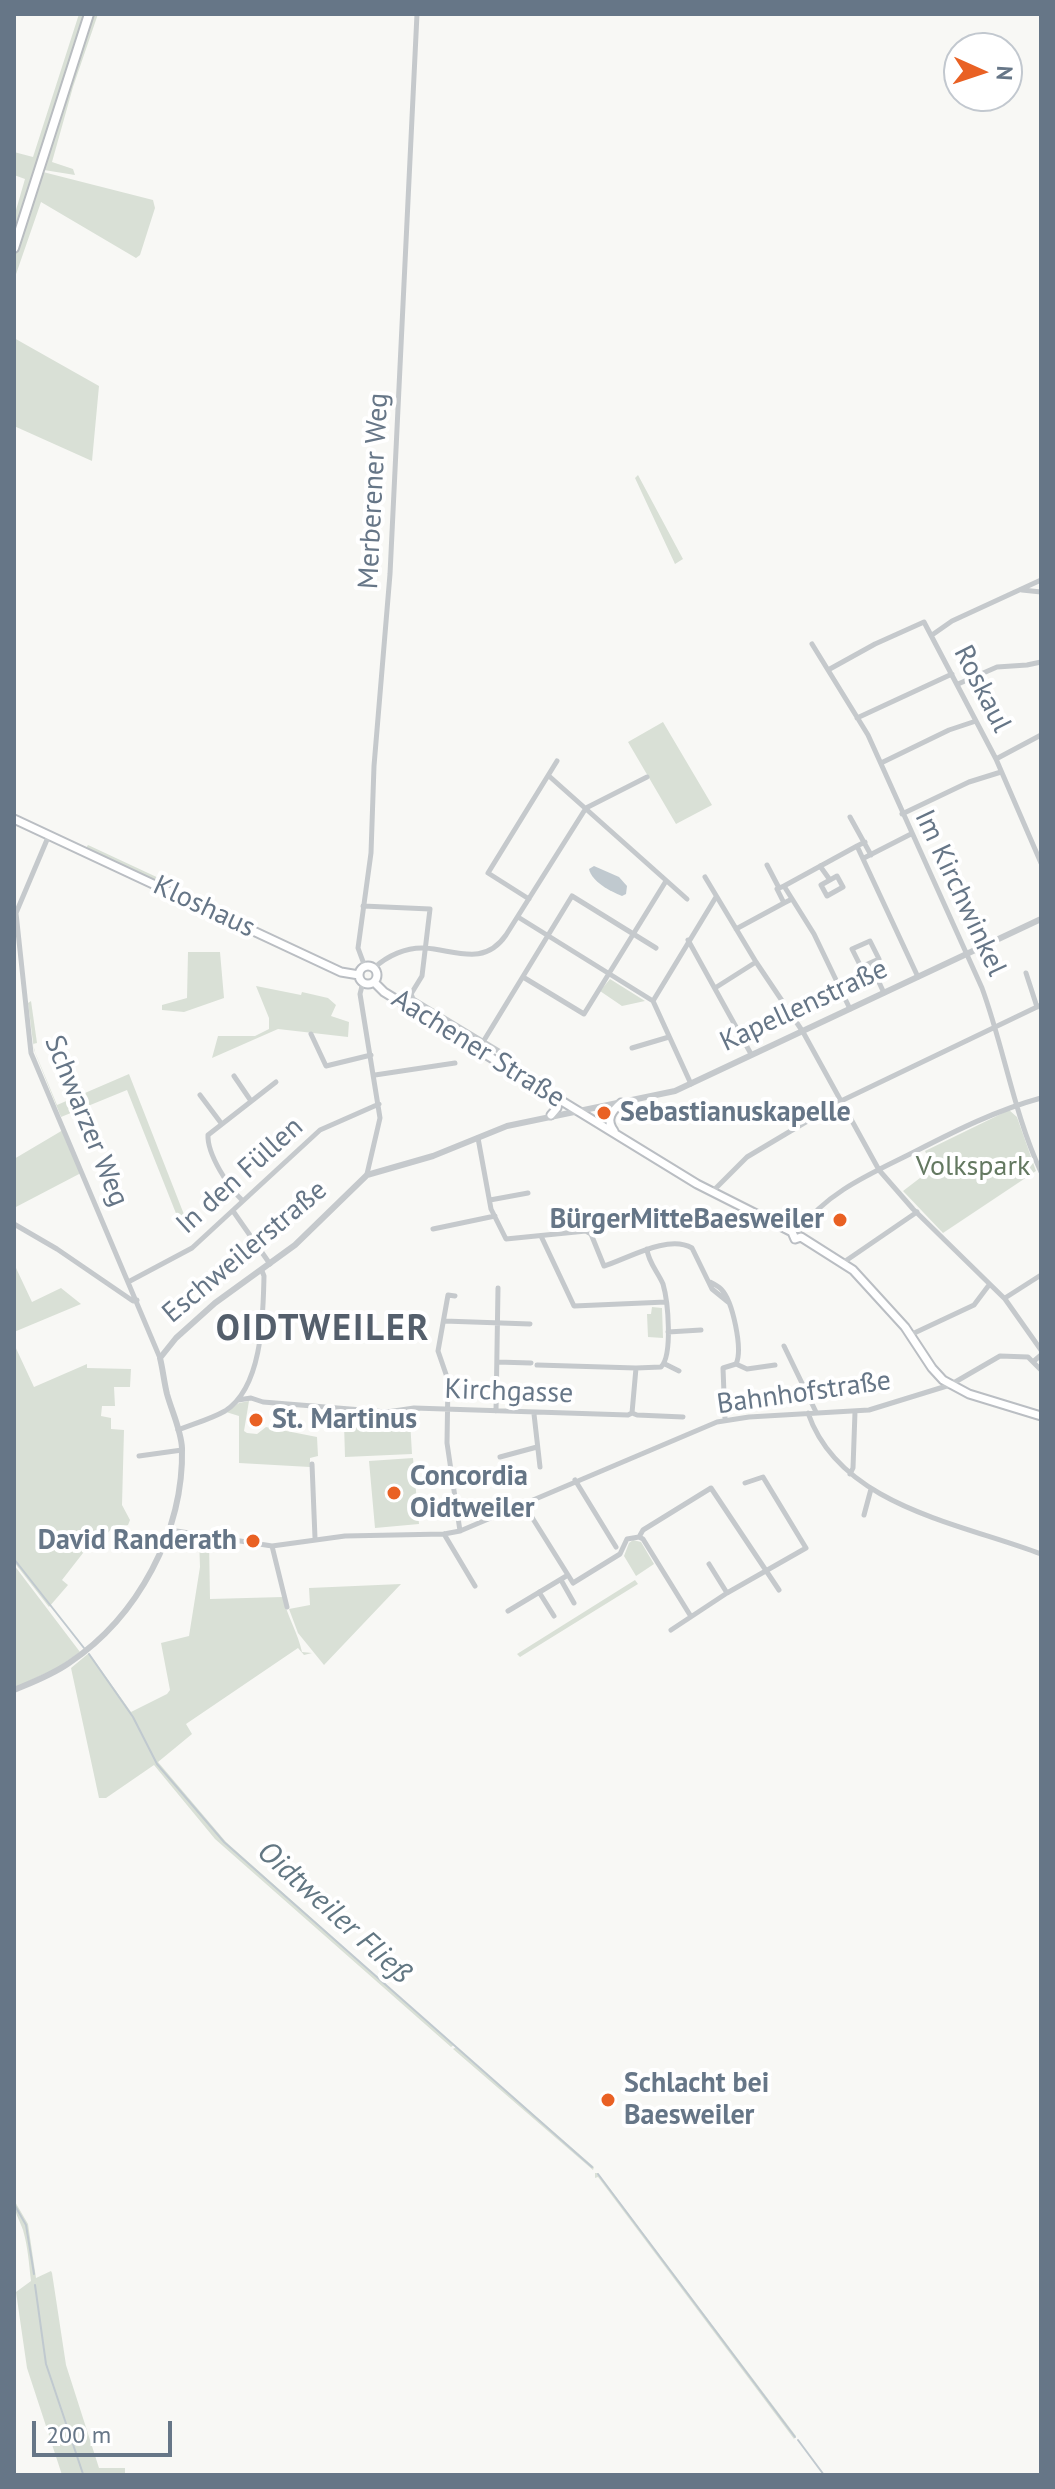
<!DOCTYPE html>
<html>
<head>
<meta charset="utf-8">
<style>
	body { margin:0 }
	#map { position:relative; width:1055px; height:2489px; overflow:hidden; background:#f8f8f5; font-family:"PT Sans",sans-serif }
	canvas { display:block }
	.frame { position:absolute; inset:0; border:16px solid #667687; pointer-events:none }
	.north { position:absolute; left:943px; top:32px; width:80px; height:80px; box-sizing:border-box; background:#fff; border:2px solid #c2c8cf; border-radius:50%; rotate:93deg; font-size:22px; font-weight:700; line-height:32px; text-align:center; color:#667687 }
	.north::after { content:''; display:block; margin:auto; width:28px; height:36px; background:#e96124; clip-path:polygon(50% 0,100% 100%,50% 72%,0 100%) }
	.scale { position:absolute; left:32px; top:2421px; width:140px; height:36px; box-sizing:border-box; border:4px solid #667687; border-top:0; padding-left:10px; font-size:24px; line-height:28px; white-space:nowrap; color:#667687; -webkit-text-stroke:6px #fff; paint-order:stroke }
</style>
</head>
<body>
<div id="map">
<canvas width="1055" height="2489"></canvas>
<div class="frame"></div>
<div class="north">N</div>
<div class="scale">200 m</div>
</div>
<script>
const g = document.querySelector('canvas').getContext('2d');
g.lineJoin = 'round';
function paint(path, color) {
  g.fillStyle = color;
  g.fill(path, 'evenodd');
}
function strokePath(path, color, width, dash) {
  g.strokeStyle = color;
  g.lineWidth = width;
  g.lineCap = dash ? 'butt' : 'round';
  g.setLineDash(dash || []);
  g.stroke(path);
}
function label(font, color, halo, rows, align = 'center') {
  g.font = font + ' "PT Sans",sans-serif';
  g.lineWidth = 8;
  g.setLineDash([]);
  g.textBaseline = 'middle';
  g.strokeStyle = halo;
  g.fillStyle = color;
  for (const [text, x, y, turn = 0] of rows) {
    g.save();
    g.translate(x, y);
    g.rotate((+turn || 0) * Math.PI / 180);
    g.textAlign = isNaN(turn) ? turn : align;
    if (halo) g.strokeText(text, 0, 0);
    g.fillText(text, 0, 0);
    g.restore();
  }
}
const green = new Path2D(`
	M79,14H98L73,87L52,162L73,169L75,175L44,170L43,172L153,200L155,208L140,255L136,258L41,202L14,280V217L25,179L14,175V152L33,157Z
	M14,338L99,386L92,461L14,426Z
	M638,475L683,559L675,564L635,478Z
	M663,722L712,805L676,824L628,742Z
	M88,845L193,894L159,883L86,848Z
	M188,952H220L224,998L184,1012L162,1010V1005L187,998Z
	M610,979L645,1001L622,1006L600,991Z
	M256,986L301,995L302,992L328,998L336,1005L331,1016L349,1022L348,1037L278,1029L212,1058L218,1036H255L269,1029V1018Z
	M31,1001L37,1043L33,1044L35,1052L57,1105L129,1074L185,1217L179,1221L127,1090L61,1117L34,1050L28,1003Z
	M1009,1110L1017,1117L1036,1171L943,1233L903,1191L933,1168L925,1151Z
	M63,1130L81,1173L14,1208V1159Z
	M16,1268L32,1302L61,1288L81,1304L14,1332Z
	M652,1307L662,1308L663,1338L648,1337L647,1314H651Z
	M14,1344L34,1387L87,1364V1368L131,1369L130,1387H114L115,1406H102L101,1416L111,1418V1429L124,1430L122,1505L130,1520L128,1525L112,1528L96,1547L90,1544L62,1580L68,1585L49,1607L14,1562Z
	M249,1401L244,1431L247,1433L257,1434L266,1427L317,1437L318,1456L310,1458V1467L239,1463V1416L226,1412L239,1403Z
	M410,1420L412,1454L345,1457L344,1423Z
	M413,1458L419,1524L375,1528L369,1461Z
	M199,1538L209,1540L210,1599L283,1597C287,1616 298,1633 302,1652L312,1653L304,1655L298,1648L186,1724L192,1734L158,1762L226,1842L454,2045L451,2047L215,1839L154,1765L106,1798H99L71,1668L89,1653L131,1712L167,1694L170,1690L161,1643L189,1636L200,1567Z
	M633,1540L641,1542L654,1564L636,1576L624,1556L629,1543Z
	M14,1565L80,1652L57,1668L14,1688Z
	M635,1580L638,1584L520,1657L517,1654Z
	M401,1584L324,1665L298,1633L289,1609L310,1605L309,1588Z
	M456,2047L594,2167L593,2170L453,2049Z
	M595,2173H598L796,2436L794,2439L598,2177L595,2178Z
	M14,2200L28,2224L36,2278L51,2271L52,2273L66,2365L99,2468H125V2475H62L27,2368L16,2292L31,2281C29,2264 28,2247 23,2230C19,2219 14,2212 14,2200Z`);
const water = new Path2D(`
	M594,866L619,877L627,886L626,894L622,896C610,891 592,882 589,869Z`);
const stream = new Path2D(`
	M14,1559L84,1648
	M89,1654L133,1717L157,1764L224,1842L592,2167
	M598,2174L795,2437
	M14,2204L26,2225L34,2274
	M35,2285L46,2364L83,2474
	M798,2440L824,2475`);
const minor = new Path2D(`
	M1022,590L1041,592
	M932,635L952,621L1041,580
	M812,644L868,735L982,988C1004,1048 1014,1114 1041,1172
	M828,670L875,644L924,622L996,759L1041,863
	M958,684L997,667L1027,665L1041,662
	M857,718L952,674
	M996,759L1041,735
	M881,763L949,730L976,721
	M549,776L687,899
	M902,814L969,782L1001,772
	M850,817L871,855
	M49,835L16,913L31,1053L160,1358
	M865,842L857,846L918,977
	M864,858L911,834
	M767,865L779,888
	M820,866L830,880
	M837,876L843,887L827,896L821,885Z
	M705,877L756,962L803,1032L879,1170L913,1209L1005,1299L1041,1350
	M784,886L857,846
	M777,889L784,886L814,934L850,1009
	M777,889L784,903L792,899
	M529,899L488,873L557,761
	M363,906L430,909L422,976L411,994L413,999L502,1053
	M518,917L653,1001
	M736,929L784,903
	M688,940L751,1054
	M870,941L879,959L861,967L852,949Z
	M870,963L884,993
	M365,967L358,948L371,853L374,766L390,574L417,14
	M374,968C387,956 406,947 425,948C455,950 484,967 506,935L586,808L647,777
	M1026,973L1037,1007
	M523,977L584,1014L666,881
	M363,982L360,994L380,1118L367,1174
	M715,988L756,962
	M311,1034L326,1066L371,1055
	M483,1042L572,896L656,948
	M632,1048L669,1037
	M375,1075L455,1063
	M234,1076L251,1101
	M691,1084L653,1001L716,897
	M200,1095L221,1123
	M478,1138L491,1209L506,1239L586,1231L591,1234L604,1266C627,1259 668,1234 692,1248L712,1289L728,1302
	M712,1192L747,1157L841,1101L1041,1005
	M242,1200C229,1188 207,1154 208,1135L276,1082
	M490,1200L528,1193
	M233,1211L270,1264
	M14,1224L57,1249L133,1301L137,1300
	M433,1229L495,1216
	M800,1230C827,1191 875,1172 916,1151C957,1130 997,1110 1041,1098
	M541,1236L574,1306L666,1302
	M844,1262L917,1212
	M130,1281L192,1248L320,1130L379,1104
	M710,1282C714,1284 718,1286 721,1289C733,1301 743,1350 736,1364
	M455,1296L448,1295L438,1351L448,1380L447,1443L460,1531
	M1005,1298L1041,1275
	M444,1321L530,1324
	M668,1332L701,1330
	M910,1335L974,1305L989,1285
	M784,1346L816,1412
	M1034,1361L1041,1355
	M497,1362L531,1363
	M665,1364L679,1371
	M537,1365L636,1368
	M238,1400L251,1398L263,1402L387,1412L414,1408L628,1415L632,1413L637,1415L683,1417
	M496,1411L498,1288
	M632,1413L636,1368L661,1367C673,1355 668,1301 663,1284C658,1272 648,1262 647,1249
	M808,1413C840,1506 960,1523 1041,1554
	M534,1414L540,1467
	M725,1420L723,1368L736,1364L747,1369L775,1365
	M178,1430C193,1424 211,1419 225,1411C263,1387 263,1315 264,1276L262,1271
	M139,1456L182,1450
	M500,1457L537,1447
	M312,1464L315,1538
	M850,1474L853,1468L855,1412
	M575,1480L616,1547
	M523,1503L573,1583L620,1554L627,1539L639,1537
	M864,1515L871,1489
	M170,1530L272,1546L345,1536L444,1534L460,1531L717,1422L749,1417L869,1410L950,1385L1000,1356L1028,1357L1041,1370
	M444,1534L475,1586
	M639,1537L643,1530L711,1488L779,1590
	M639,1537L643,1539L690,1615
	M272,1546L287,1607
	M709,1564L727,1593
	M561,1580L574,1603
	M539,1592L554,1616
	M508,1611L568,1575
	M671,1630L727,1593L806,1548L763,1477L745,1483`);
const tertiary = new Path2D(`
	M14,1690C33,1682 52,1675 69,1663C138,1617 184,1531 182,1448C181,1430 172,1412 167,1394C164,1382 163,1370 160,1358L176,1338L215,1303L295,1245L367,1175L433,1156L507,1126L675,1091L1041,919`);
const secondary = new Path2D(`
	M14,819L341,972L359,975
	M359 975a9 9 0 1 1 18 0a9 9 0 1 1-18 0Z
	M374,982L384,992L697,1184L792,1232L795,1239L801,1237L853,1270L905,1327L932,1368L943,1380L969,1394L1041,1416
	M551,1115L557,1108L558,1099
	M614,1131C605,1119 612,1111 621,1103`);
const primary = new Path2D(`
	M14,248L89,14`);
const markers = [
	[604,1113,8,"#e96124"],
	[840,1220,8,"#e96124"],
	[256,1420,8,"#e96124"],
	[394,1493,8,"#e96124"],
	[253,1541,8,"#e96124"],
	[608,2100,8,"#e96124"]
];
const streetNames = [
	["Merberener Weg",374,491,-87],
	["Roskaul",982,689,63],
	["Im Kirchwinkel",960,893,65],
	["Kloshaus",204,907,25],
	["Kapellenstraße",804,1006,-25],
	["Aachener Straße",478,1049,32],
	["Schwarzer Weg",86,1121,68],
	["In den Füllen",240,1176,-42],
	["Eschweilerstraße",245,1252,-40],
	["Kirchgasse",509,1392,2],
	["Bahnhofstraße",804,1393,-8]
];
const poiNames = [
	["Sebastianuskapelle",620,1113],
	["BürgerMitteBaesweiler",824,1220,"right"],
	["St. Martinus",272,1420],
	["Concordia",410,1477],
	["Oidtweiler",410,1509],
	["David Randerath",237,1541,"right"],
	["Schlacht bei",624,2084],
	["Baesweiler",624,2116]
];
const parkNames = [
	["Volkspark",973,1167]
];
const waterNames = [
	["Oidtweiler Fließ",334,1913,42]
];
const districtNames = [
	["OIDTWEILER",323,1330]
];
paint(green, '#d9e0d6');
paint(water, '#c0c9cf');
strokePath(stream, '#c0c9cf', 2);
strokePath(secondary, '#babec3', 11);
strokePath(primary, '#b8bcc0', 12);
strokePath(minor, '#c5c9cc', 5);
strokePath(tertiary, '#c5c9cc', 6);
strokePath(secondary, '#fff', 7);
strokePath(primary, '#fff', 8);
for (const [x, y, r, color] of markers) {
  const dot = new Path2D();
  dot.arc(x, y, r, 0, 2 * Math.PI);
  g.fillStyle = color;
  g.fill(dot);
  strokePath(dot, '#fff', 3);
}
label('28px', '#667687', '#fff', streetNames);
label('bold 28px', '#667687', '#fff', poiNames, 'left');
label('28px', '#647961', '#fff', parkNames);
label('italic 30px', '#627783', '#fff', waterNames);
g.letterSpacing = '2px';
label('bold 36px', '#545f6c', '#fff', districtNames);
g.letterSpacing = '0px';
</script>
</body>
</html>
